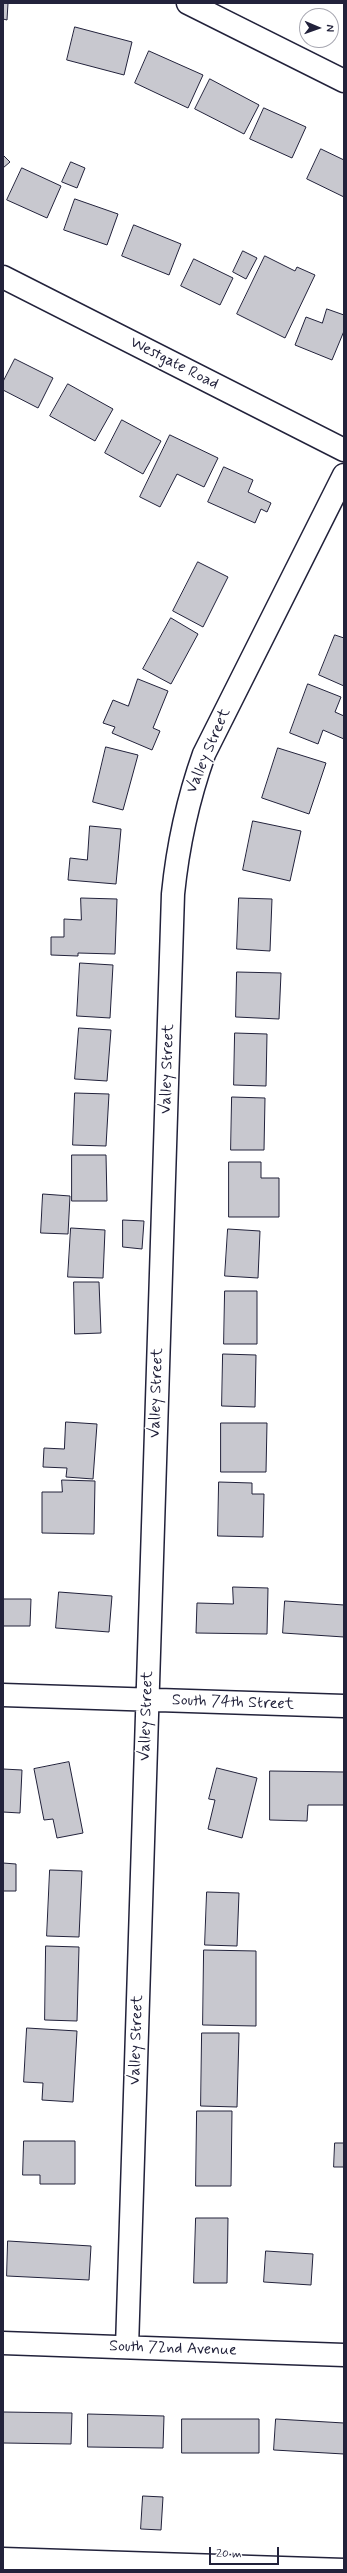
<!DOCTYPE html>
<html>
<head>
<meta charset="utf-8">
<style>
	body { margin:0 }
	#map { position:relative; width:347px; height:2573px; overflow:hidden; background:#fff; font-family:Mynerve,sans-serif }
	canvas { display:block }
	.frame { position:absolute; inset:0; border:4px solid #22223b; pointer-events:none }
	.north { position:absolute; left:299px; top:8px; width:40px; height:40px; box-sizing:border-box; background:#fff; border:1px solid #a7a7b1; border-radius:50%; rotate:92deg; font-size:11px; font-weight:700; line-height:16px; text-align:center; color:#22223b }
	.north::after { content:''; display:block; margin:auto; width:14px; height:18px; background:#22223b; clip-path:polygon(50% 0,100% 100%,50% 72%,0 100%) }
	.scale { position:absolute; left:209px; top:2547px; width:70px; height:18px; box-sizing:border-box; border:2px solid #22223b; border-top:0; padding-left:5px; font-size:12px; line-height:14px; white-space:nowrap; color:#22223b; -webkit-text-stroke:3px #fff; paint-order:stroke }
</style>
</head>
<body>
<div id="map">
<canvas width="347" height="2573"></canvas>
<div class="frame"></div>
<div class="north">N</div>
<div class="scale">20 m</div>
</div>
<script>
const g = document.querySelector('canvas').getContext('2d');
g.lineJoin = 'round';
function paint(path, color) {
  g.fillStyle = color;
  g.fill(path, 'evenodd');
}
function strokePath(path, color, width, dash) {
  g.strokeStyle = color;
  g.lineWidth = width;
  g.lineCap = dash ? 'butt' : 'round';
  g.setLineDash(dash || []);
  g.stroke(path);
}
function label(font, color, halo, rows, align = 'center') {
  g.font = font + ' Mynerve,sans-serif';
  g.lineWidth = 3;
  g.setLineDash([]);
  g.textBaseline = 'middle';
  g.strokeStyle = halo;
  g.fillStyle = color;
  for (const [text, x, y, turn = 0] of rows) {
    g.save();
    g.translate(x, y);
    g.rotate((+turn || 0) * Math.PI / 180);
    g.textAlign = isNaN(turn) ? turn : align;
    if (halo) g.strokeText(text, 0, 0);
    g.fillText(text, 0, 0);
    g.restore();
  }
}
const building = new Path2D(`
	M3,3H8L7,20L3,19Z
	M75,27L132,42L124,75L67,60Z
	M149,51L203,75L188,108L135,83Z
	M210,79L259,105L244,134L195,109Z
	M264,108L306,127L292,158L250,139Z
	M321,149L344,160V197L307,179Z
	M3,155L10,162L3,168Z
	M71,162L85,168L77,188L62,182Z
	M22,168L61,186L47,218L7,200Z
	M75,199L118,214L107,245L64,230Z
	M134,225L181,244L169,275L122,256Z
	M243,251L257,258L246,279L233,272Z
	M265,256L295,271L297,267L315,275L285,338L237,314Z
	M194,259L233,278L220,305L181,286Z
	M327,309L344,315V331L332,360L295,345L306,317L322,323Z
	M15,359L53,378L38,408L3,390V382Z
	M68,384L113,409L95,441L50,416Z
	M122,420L161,441L143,474L105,453Z
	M170,435L218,458L204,487L177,474L160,507L140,497Z
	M224,467L253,480L248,492L271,503L267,512L261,509L255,523L208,502Z
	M198,562L228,577L203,627L173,611Z
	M171,618L198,634L171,684L143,669Z
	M335,635L344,638V686L319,675Z
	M138,679L168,691L153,728L160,731L152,750L112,733L115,727L103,723L113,700L128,706Z
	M308,684L341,697L335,712L344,716V739L323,730L318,744L290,733Z
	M106,747L138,755L123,810L93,802Z
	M278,748L326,763L309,814L262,798Z
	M253,821L301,831L290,881L243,870Z
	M90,826L121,829L116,884L68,880L70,858L87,860Z
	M81,898L117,899L115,954L78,953V956L51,955V937H64V919L81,920Z
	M239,898L272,899L270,951L237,949Z
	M80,963L113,965L110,1018L77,1016Z
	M237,972L281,973L279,1019L236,1017Z
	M79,1028L111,1030L107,1081L75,1079Z
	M235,1033L267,1034L266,1086L234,1085Z
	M75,1093L109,1094L106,1146L73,1145Z
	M232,1097L265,1098L264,1150H231Z
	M72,1155H106L107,1201H72Z
	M229,1162H261V1178H279V1217H229Z
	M43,1194L70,1196L68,1234L41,1233Z
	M123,1220L144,1221L142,1249L123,1247Z
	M71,1228L105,1230L103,1278L68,1277Z
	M228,1229L260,1231L258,1278L225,1276Z
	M74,1282H99L101,1333L75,1334Z
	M225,1291H257V1344H224Z
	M223,1354L256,1355L255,1407L222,1406Z
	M66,1422L97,1424L93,1479L66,1477L67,1468L43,1467L44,1448L64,1449Z
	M221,1423H267L266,1472H221Z
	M62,1480L95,1481L94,1534L42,1533V1492H62Z
	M219,1482L252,1483V1494H264L263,1537L218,1536Z
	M233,1587L268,1588L267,1634L196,1633L197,1603L233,1604Z
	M59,1592L112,1596L109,1632L56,1628Z
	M3,1599H31L30,1626H3Z
	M285,1601L344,1605V1637L283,1633Z
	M69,1762L83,1833L57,1838L53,1819L44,1820L34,1769Z
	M217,1768L257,1778L242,1838L208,1829L215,1800L209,1799Z
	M3,1769L22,1770L20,1813L3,1812Z
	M270,1771L344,1772V1805H308L307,1821L270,1820Z
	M3,1863L16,1864V1891H3Z
	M50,1870L82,1871L79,1937L47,1936Z
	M207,1892L239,1893L237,1946L205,1945Z
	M46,1946L79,1947L77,2021L45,2020Z
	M204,1950L256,1951V2026L203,2025Z
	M27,2028L77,2031L73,2102L42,2100L43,2083L24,2082Z
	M202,2033H239L237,2107L201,2106Z
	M197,2111H232L231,2186H196Z
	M24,2141H75V2184H40V2175H23Z
	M335,2143H344V2167H334Z
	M196,2218H228L227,2283H194Z
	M8,2241L91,2246L89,2280L7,2276Z
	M266,2251L313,2254L311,2285L264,2282Z
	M3,2412L72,2413L71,2444L3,2443Z
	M88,2414L164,2416L163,2448L88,2447Z
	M182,2419H259V2453H182Z
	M276,2419L344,2423V2454L274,2450Z
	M143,2496L163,2497L161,2530L141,2529Z`);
const minor = new Path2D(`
	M188,3L344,81
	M3,277L344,450
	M3,1695L344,1706
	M3,2343L344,2355
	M127,2347L173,894C178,844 187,802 204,754L344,475`);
const major = new Path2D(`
	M3,2559L344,2570`);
const streetNames = [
	["Westgate Road",174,364,27],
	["Valley Street",209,751,-67],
	["Valley Street",168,1069,-88],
	["Valley Street",157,1393,-88],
	["South 74th Street",233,1703,2],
	["Valley Street",147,1716,-88],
	["Valley Street",137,2040,-88],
	["South 72nd Avenue",173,2349,2]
];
paint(building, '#c8c8cf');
strokePath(building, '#22223b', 1);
strokePath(minor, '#22223b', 25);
strokePath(major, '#22223b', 25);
strokePath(minor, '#fff', 22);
strokePath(major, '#fff', 22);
label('16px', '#22223b', '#fff', streetNames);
</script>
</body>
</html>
